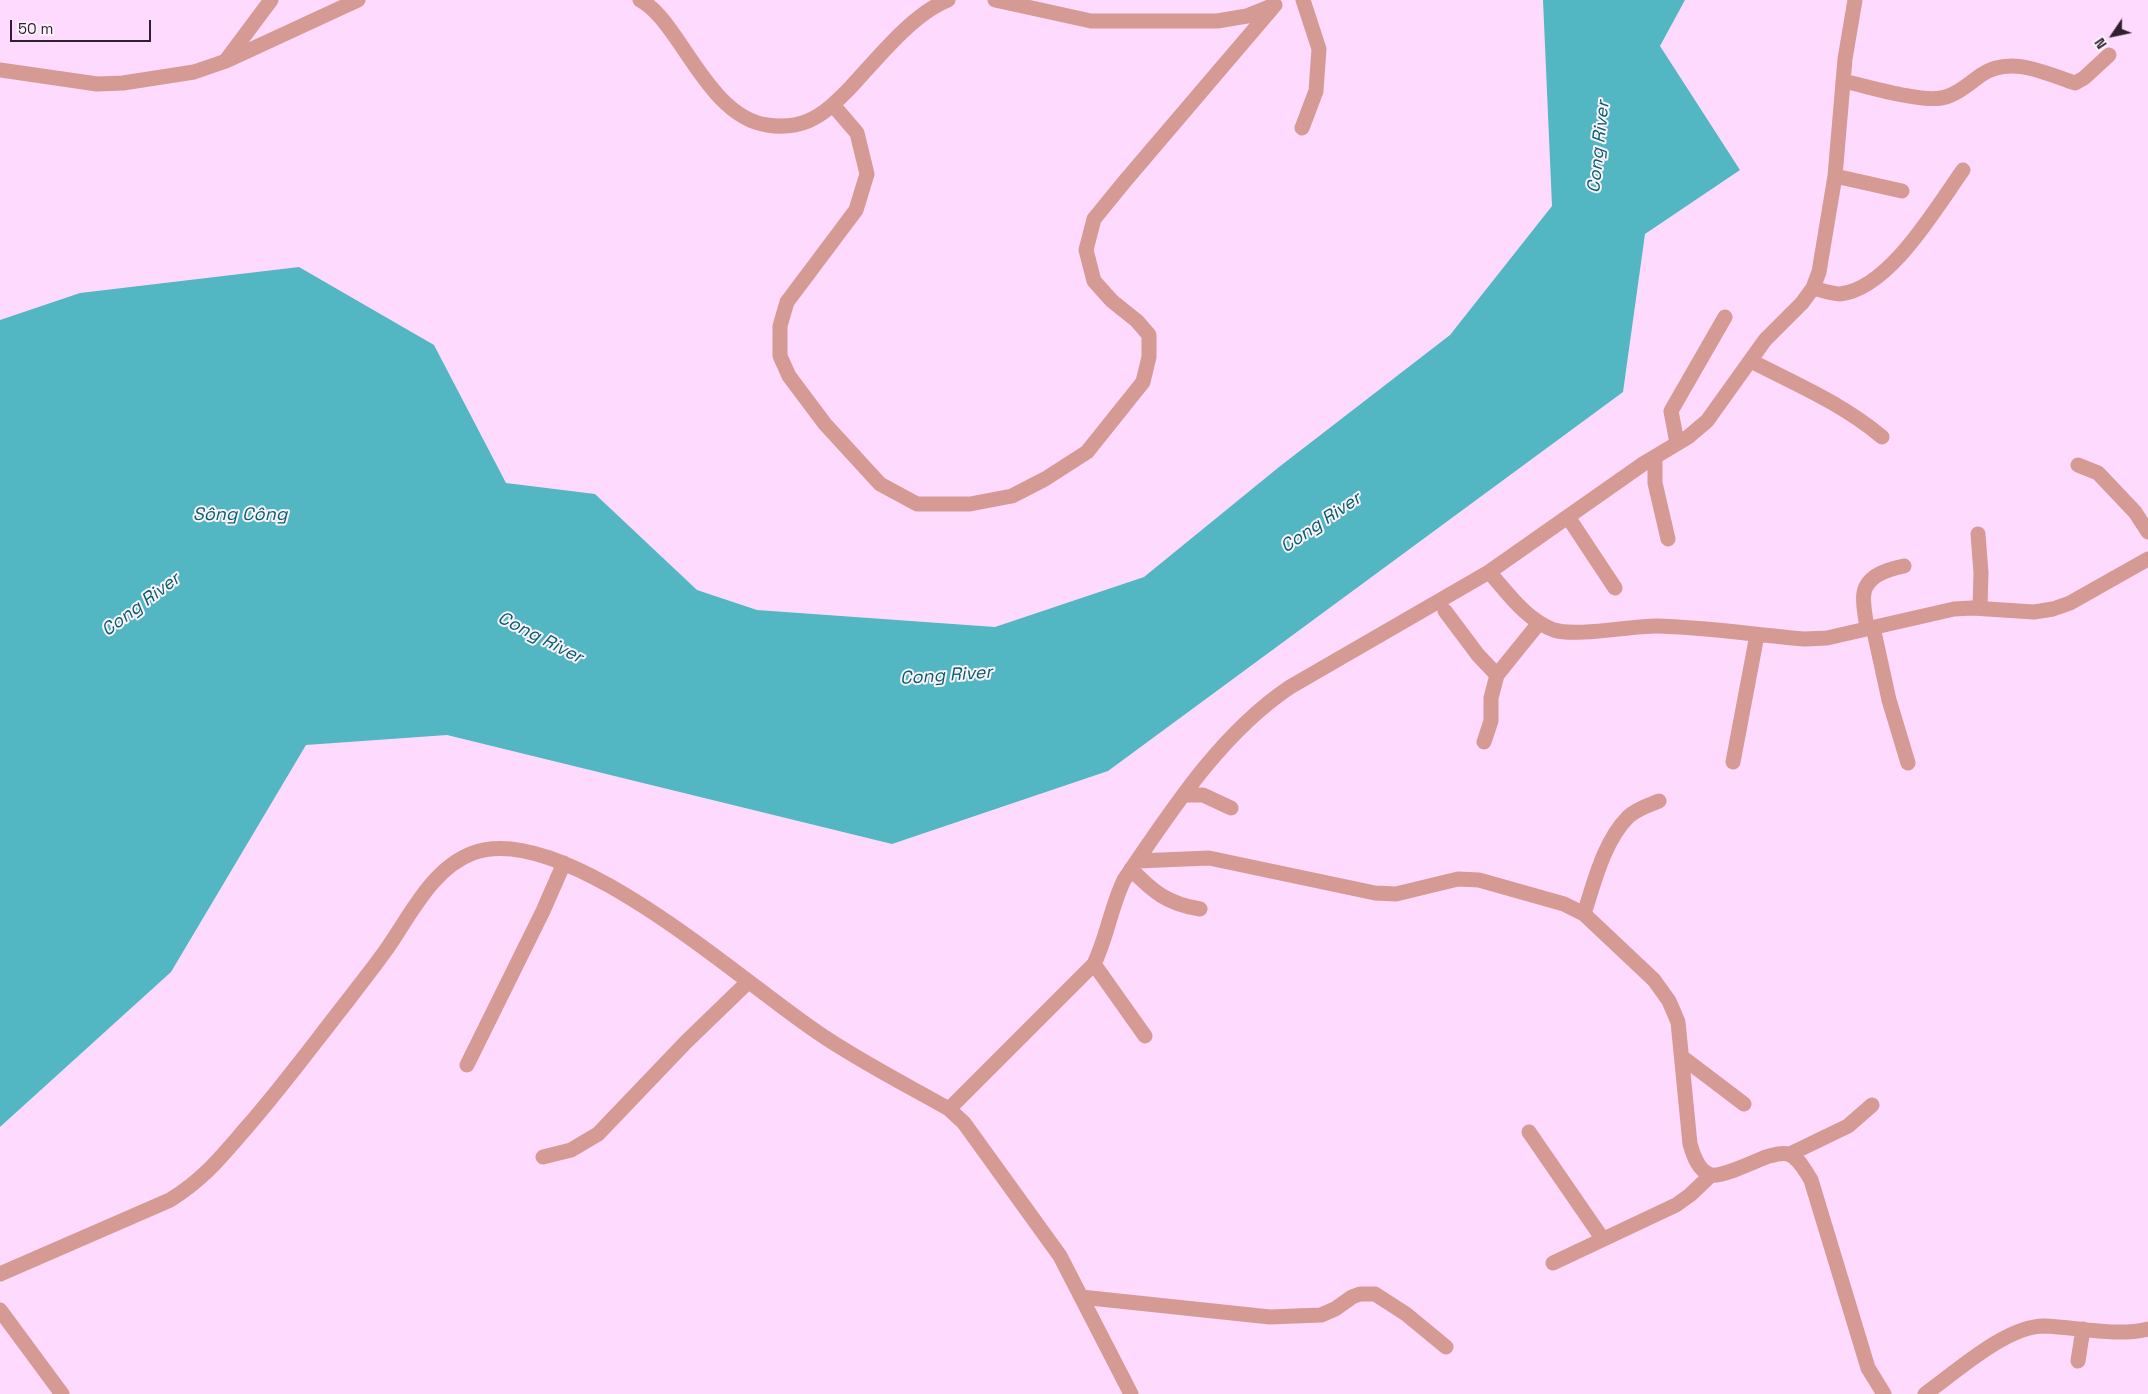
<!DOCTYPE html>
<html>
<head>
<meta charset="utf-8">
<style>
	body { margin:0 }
	#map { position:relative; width:2148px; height:1394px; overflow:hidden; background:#fedbfe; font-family:"Space Grotesk",sans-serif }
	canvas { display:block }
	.north { position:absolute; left:2088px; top:10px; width:50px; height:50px; -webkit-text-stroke:4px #fbf2fb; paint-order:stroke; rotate:236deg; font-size:14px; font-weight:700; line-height:20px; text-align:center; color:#2f1f2f }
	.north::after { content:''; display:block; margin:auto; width:18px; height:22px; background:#2f1f2f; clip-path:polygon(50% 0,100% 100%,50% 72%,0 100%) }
	.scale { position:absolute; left:10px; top:20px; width:141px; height:22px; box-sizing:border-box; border:2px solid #2f1f2f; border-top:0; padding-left:6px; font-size:15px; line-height:18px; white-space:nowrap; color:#2f1f2f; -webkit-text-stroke:4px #fbf2fb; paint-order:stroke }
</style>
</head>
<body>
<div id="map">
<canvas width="2148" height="1394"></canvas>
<div class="north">N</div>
<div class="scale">50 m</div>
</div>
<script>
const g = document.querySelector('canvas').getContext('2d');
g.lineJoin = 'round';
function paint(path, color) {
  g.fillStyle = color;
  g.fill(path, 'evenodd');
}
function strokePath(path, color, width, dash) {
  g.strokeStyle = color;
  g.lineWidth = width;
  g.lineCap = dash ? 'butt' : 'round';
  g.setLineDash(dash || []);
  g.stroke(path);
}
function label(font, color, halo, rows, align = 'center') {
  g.font = font + ' "Space Grotesk",sans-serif';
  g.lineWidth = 4;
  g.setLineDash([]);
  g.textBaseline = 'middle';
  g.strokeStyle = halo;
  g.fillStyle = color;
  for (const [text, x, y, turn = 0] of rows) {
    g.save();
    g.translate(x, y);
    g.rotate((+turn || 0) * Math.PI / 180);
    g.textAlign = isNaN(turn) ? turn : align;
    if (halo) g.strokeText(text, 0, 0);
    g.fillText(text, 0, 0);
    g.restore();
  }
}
const water = new Path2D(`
	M1543,0H1685L1660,46L1740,170L1645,234L1623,392L1108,771L892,844L447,735L306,745L171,972L0,1127V320L80,293L299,267L434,345L506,483L595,494L697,590L757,610L995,627L1144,577L1279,467L1450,335L1552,206Z`);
const minor = new Path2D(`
	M640,0C654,7 665,22 674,35C697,67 724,119 767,125C780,127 796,126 808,121C825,114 838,100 850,88C877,59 912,14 948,0
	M995,0L1091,21H1217L1247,16L1274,5
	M227,59L271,0
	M0,70L97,84L123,83L194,72L226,61L358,0
	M1843,81C1867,86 1919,102 1941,98C1955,96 1969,84 1981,75C2010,55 2045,73 2075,83L2084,78L2109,55
	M833,105L857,133L867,174L856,210L787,302L780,326V356L789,376L825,424L880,484L917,504H970L1012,496L1045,479L1087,452L1143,382L1149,357V335L1137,321L1112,301L1094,281L1086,250L1094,219L1125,181L1275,5
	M1302,128L1316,91L1319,49L1303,0
	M1835,176L1902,191
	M1813,288C1821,290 1832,294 1840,294C1889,289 1936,208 1963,170
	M1751,361C1796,384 1843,404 1882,437
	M1677,443L1671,411L1725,317
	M1655,457V483L1668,539
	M2078,465L2098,473L2135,512L2148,532
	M1568,517L1615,588
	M1978,534L1981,573L1980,608
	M1489,572C1508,593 1526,620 1554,630C1576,637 1630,626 1656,626C1706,627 1756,635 1805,639L1827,638L1954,609L1972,608L2034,612L2053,609L2070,603L2148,559
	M1445,611L1478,655L1497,675
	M1873,627L1889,700L1908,763
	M1867,629C1866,618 1862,603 1864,593C1867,575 1889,569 1904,566
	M1484,742L1491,721V698L1497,675L1539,623
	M1733,762L1757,635
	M1183,795H1203L1231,808
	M1137,861L1209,858L1375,893L1396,894L1458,879L1479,880L1564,904L1584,914L1654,980L1669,1001L1678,1022L1690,1144C1693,1154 1698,1171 1711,1175C1722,1177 1754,1162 1766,1157C1773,1155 1781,1152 1788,1154C1799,1157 1805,1171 1811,1180L1868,1368L1884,1394
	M1131,869C1153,892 1168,904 1200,909
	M1584,914C1594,883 1604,841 1628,817C1636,809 1649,805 1659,801
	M1094,964L1145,1036
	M1682,1057L1744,1104
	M467,1065L543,911L564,863
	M949,1109L1094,964C1107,937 1111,907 1124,880C1171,811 1220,734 1290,687L1489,572L1643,464L1688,437L1707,421L1765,340L1802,303L1813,288L1819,272L1835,176L1845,59L1855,0
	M1529,1132L1602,1238
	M1790,1154L1848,1126L1872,1105
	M543,1157L571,1150L598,1134L686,1042L748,982
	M1553,1263L1676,1205L1690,1195L1711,1175
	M0,1274L170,1200C204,1179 221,1157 247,1127C283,1086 315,1042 349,999C361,983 374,967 386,950C410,916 432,868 473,853C564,819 743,983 817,1032C859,1061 905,1084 949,1109L964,1123L1060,1256L1131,1394
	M1081,1297L1270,1317L1321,1315L1335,1309L1352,1297L1360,1294H1375L1406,1314L1446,1347
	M0,1310L62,1394
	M2078,1361L2083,1329
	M1925,1394C1956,1372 2006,1326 2044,1326C2077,1327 2116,1337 2148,1329`);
const waterNames = [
	["Cong River",1599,147,-84],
	["Sông Công",240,515],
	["Cong River",1321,523,-34],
	["Cong River",141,605,-37],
	["Cong River",540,638,27],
	["Cong River",946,676,-4]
];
paint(water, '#52b7c3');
strokePath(minor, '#d59a94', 15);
label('italic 18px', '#036069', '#fbf2fb', waterNames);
</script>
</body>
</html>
